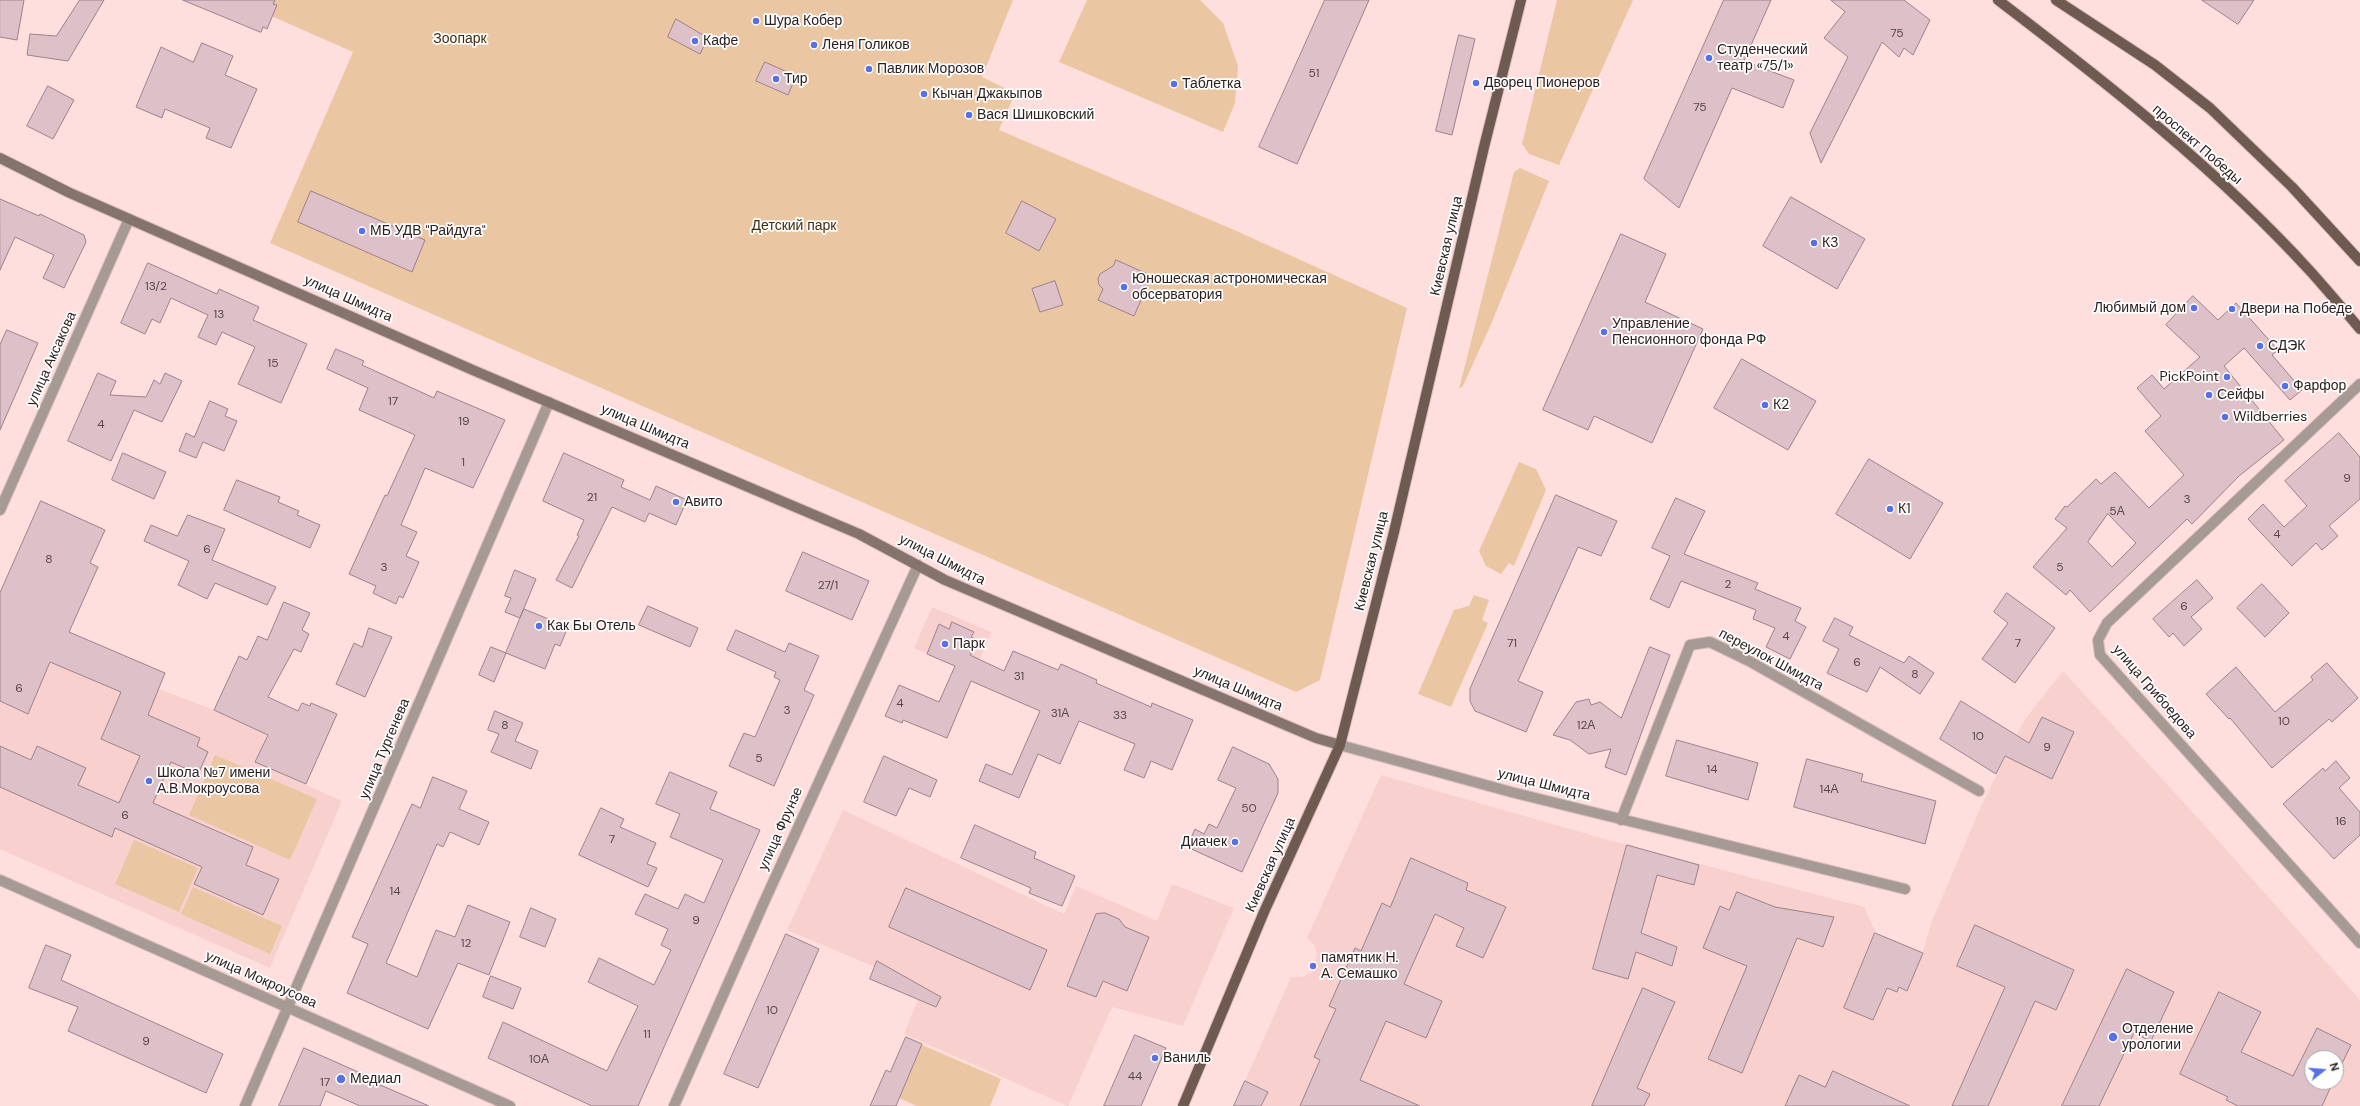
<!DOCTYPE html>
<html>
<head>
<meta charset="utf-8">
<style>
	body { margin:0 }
	#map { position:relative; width:2360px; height:1106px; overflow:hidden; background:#ffdfdd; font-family:"DM Sans",sans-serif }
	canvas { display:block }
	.north { position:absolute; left:2304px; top:1050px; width:40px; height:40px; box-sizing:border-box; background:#fff; border:1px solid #aaa6a5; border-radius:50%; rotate:73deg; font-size:11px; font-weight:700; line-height:16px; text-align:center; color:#2b201f }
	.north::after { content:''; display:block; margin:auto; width:14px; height:18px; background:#5671e7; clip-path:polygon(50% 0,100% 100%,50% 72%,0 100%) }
</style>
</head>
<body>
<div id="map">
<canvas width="2360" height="1106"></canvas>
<div class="north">N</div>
</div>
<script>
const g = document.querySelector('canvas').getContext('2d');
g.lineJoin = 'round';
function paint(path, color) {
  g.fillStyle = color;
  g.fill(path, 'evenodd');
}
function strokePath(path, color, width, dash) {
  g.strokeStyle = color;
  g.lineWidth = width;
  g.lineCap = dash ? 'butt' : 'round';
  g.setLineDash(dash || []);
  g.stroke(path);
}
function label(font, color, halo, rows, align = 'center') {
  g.font = font + ' "DM Sans",sans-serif';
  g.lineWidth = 3.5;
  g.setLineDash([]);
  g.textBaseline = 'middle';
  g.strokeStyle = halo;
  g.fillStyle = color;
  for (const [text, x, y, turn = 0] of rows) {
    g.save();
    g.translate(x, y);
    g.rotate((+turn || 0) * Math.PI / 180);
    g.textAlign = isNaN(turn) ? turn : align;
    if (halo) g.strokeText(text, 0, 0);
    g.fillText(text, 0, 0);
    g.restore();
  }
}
const built = new Path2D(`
	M0,603L165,673L159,689L214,710L267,735L255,762L342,801L270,968L0,849Z
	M932,607L991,632L974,674L914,648Z
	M2063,671L2199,819L2360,1000V1106H1261L1268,1091L1245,1081L1291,977H1303L1314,970L1317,954L1315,946L1307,938L1381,775L1612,841L1864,907L1876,933L1922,953L1932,921L1981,806L2025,719ZM2312,1058H2336V1082H2312Z
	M843,810L1064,914L1076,886L1157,921L1172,884L1234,908L1183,1026L1112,1007L1068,1106L904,1034L923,987L787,930Z`);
const green = new Path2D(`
	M235,0H1013L982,77L1015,93L999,130L1232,229L1407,308L1320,680L1296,692L270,243L353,52Z
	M1087,0H1200L1223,23L1238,66L1235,103L1223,132L1059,62Z
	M1557,0H1633L1559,165L1529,154L1522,144Z
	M1520,168L1549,181L1492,322L1463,386L1459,389L1514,172Z
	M1519,462L1536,469L1546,490L1514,566L1509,563L1501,574L1486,566L1479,551Z
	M1474,595L1489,600L1482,620L1488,623L1451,707L1418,694L1454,610L1469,606Z
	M215,755L317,799L290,860L189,815Z
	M134,840L198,868L179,912L115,884Z
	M193,887L282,926L270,954L181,914Z
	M922,1045L1001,1079L990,1106H917L899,1098Z`);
const building = new Path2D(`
	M0,0H24L17,40L0,37Z
	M80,0H104L68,61L27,55L30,34L56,36Z
	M183,0H275L273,4L277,5L267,29L263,27L261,32Z
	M1325,0H1369L1297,164L1259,147Z
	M1724,0H1771L1744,61L1794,80L1783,108L1732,88L1679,208L1644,179Z
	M1831,0H1904L1930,20L1913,55L1904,48L1899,57L1882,42L1821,163L1810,133L1848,57L1824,38L1845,12Z
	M2202,0H2254L2238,24Z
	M676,19L708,38L700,54L668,37Z
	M1459,35L1475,39L1452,135L1436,131Z
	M202,43L233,56L225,75L257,89L231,148L206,138L210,128L165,109L162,118L136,107L161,47L193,62Z
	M765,62L796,76L788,95L756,81Z
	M48,86L74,100L53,139L27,126Z
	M311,191L425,240L412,272L298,222Z
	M1791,197L1865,239L1837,289L1763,246Z
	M0,199L39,216L40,214L84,235L86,242L64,288L43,278L54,255L15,237L0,270Z
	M1022,201L1056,219L1039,251L1006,233Z
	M1621,234L1666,254L1645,302L1703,329L1652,443L1594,416L1588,430L1543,410Z
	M1116,260L1152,276L1134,316L1098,300L1103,289L1099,285L1098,279L1100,274L1113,266Z
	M148,263L217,294L219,289L259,307L253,320L307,344L281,403L238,384L255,347L222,332L216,345L198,337L208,315L171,298L160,323L152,319L145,334L121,323Z
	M1055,281L1063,305L1040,312L1032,289Z
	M2193,296L2218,320L2236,303L2278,350L2272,355L2302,390L2290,400L2244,348L2224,366L2284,440L2239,476L2192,524L2187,519L2090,612L2070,590L2066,595L2033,567L2067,528L2055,519L2065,506L2067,507L2096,479L2101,484L2115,472L2149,508L2184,475L2145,431L2161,416L2137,388L2152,375L2164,389L2200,357L2166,325ZM2108,514L2136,543L2112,567L2088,542Z
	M7,330L38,343L0,430V345Z
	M336,349L364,361L362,365L434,398L437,391L505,420L473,488L425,468L401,525L417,532L406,556L419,562L403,598L399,596L396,604L373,593L376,586L349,574L385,495L387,496L415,435L359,410L368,388L327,369Z
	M1742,359L1816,401L1788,450L1714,408Z
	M98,373L116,381L110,395L146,397L154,380L160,384L165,373L182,381L162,422L134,410L111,461L68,441Z
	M210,401L228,409L225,416L237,421L224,451L203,442L196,458L179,451L186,433L194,437Z
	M2339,433L2360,457V499L2329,526L2338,536L2322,550L2316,543L2292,566L2248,519L2263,504L2284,527L2307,506L2285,481Z
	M123,453L166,472L154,499L112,480Z
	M564,453L624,480L621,487L650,500L656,486L687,500L676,525L649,513L645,522L612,507L572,588L556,580L579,536L577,535L584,520L543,501Z
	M1869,459L1943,503L1910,559L1836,514Z
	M237,480L280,497L278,502L299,511L297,515L320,525L310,548L224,510Z
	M1556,495L1617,521L1601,556L1578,547L1518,681L1543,692L1526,732L1475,711L1470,701V689Z
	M1676,498L1705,511L1684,554L1758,583L1755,589L1801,608L1795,621L1806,627L1790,659L1766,647L1775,628L1753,619L1756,610L1681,581L1669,608L1650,599L1670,556L1652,548Z
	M41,501L105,530L90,563L98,567L69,632L165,673L148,715L200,738L197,746L208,752L198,774L171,762L153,803L253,847L246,865L279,879L263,915L194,884L202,867L115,828L112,837L0,787V746L31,760L37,746L86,768L78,785L119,803L140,756L101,739L121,692L50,662L28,714L0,701V593Z
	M188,515L225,529L212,560L276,587L267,605L215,583L207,599L178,585L189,561L144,541L151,525L177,536Z
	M803,552L869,581L852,620L786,591Z
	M515,570L536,579L520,618L505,612L511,598L505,596Z
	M2197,580L2213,598L2191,617L2202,629L2184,646L2173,633L2169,637L2153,619Z
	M2262,584L2289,613L2265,637L2237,608Z
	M2007,593L2055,628L2015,683L1982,659L2008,623L1994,612Z
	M284,602L310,613L302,630L309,634L301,652L294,649L268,697L298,711L302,703L310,706L311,703L337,714L306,784L255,762L268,735L214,710L239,656L247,660L258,636L267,640Z
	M648,606L698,628L690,647L639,625Z
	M524,609L568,627L560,646L555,644L545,669L506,653Z
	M1835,618L1853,627L1849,635L1904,663L1909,656L1934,673L1920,694L1880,667L1867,692L1827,673L1839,649L1823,641Z
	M952,622L974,632L971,637L977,640L970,655L1004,671L1013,651L1058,670L1061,664L1097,680L1096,683L1151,707L1152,703L1193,720L1172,770L1151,761L1144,778L1124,770L1135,744L1079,721L1060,764L1038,754L1019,798L979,781L986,764L1012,775L1040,711L971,681L947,738L903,720L902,723L885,716L899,685L939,702L955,666L927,654L939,624L949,629Z
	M369,628L392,637L365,697L336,684L354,643L362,647Z
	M736,630L785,652L789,643L819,656L804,690L814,695L774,786L729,766L744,733L755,737L780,680L774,677L776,672L727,650Z
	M491,647L506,653L494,682L479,675Z
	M1650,647L1670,655L1626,775L1605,767L1611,749L1589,754L1570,740L1553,735L1576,702L1589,699L1591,705L1600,702L1621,718Z
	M2327,663L2358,698L2332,722L2329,719L2272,768L2230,718L2229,719L2206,694L2236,667L2275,712L2313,680L2311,677Z
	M1961,701L2029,743L2042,717L2074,732L2052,779L2005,756L1996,774L1940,739Z
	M495,711L523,723L515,741L538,751L531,769L491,752L499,734L488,730Z
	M1677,740L1758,763L1748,800L1666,776Z
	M1233,747L1269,764L1278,779V793L1242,872L1187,847L1195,829L1204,834L1209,824L1217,828L1236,788L1218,780Z
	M884,756L937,780L930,797L909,788L896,816L864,802Z
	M1807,759L1863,774L1861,781L1936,801L1925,844L1794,807Z
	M2336,761L2350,778L2339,788L2360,812V835L2334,859L2283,804L2323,768L2325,771Z
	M670,772L717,792L710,809L760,830L638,1106H592L488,1058L503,1022L607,1071L638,1006L588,982L599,958L654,985L671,950L661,945L668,929L635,914L645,894L678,909L685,894L704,903L723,860L670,837L680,814L656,804Z
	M433,777L467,791L459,809L489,822L479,845L450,832L443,847L437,844L386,963L417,977L436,930L455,937L468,905L510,922L489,975L458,963L428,1029L347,993L368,944L352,937L412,804L420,808Z
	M601,808L624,819L620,827L656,843L647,864L657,868L648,887L579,855Z
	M975,825L1036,852L1034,858L1075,876L1062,906L1029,893L1031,888L961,858Z
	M1627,845L1699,865L1694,885L1657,875L1641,933L1677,947L1672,966L1636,952L1628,979L1593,969Z
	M1411,858L1468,883L1466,890L1506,907L1483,958L1456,946L1464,928L1435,914L1404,984L1442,1001L1426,1038L1386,1021L1360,1080L1420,1106H1300L1320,1060L1314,1057L1336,1009L1329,1006L1355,948L1361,951L1382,903L1390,907Z
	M906,888L1047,950L1030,990L889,927Z
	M1737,892L1775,907L1834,917L1823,947L1797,938L1742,1073L1708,1059L1747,966L1703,948L1720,906L1729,910Z
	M531,908L556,919L545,947L520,937Z
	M1105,913L1119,919L1125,927L1149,937L1127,991L1103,981L1096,997L1067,986L1096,914Z
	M1975,925L2074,970L2056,1010L2035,1001L1988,1106H1952L2005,987L1957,966Z
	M1875,933L1923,953L1907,991L1899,987L1897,992L1887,988L1873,1020L1844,1008Z
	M786,934L819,949L758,1088L724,1074Z
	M46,945L71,955L61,980L223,1054L206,1093L68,1031L78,1007L29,988Z
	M877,961L941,997L936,1007L870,979Z
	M2127,969L2174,992L2151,1041L2134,1033L2099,1106H2062Z
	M491,976L521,988L513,1009L483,997Z
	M1643,988L1675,1002L1637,1088L1650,1094L1644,1106H1592Z
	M2219,992L2261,1012L2241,1052L2293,1076L2317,1028L2351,1045L2336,1076V1058H2312V1082H2333L2322,1106H2238L2226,1100L2228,1097L2180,1074Z
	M1135,1035L1166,1048L1141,1106H1104Z
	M906,1037L922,1044L896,1106H870L886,1070L890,1072Z
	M304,1048L365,1075L364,1078L429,1106H360L326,1091L320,1106H279Z
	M1833,1071L1910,1106H1785L1799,1075L1825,1087Z
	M1245,1081L1268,1092L1261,1106H1234Z`);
const street = new Path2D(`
	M2360,384L2107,623L2098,640L2100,655L2360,943
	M0,510L129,219
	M1340,745L1511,792L1905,889
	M1621,820L1690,645L1710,642L1749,661L1979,791
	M0,880L510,1106
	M245,1106L549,402
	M674,1106L765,900L918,565`);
const secondary = new Path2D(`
	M0,158L70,193L475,371L859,534L945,580L1316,738L1340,745`);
const primary = new Path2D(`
	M1998,0C2107,83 2218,170 2311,272C2328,291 2344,310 2360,329
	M2056,0L2155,65L2210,108L2292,187L2360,261
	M1183,1106L1264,912L1340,745L1394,532L1484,147L1521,0`);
const markers = [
	[756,21,4,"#5671e7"],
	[695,41,4,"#5671e7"],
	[814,45,4,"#5671e7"],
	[1709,58,4,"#5671e7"],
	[869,69,4,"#5671e7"],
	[776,79,4,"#5671e7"],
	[1476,83,4,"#5671e7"],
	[1174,84,4,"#5671e7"],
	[924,94,4,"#5671e7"],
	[969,115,4,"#5671e7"],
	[362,231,4,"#5671e7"],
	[1814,243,4,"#5671e7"],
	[1124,287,4,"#5671e7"],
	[2194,308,4,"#5671e7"],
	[2232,309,4,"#5671e7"],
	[1604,332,4,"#5671e7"],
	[2260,346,4,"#5671e7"],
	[2227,377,4,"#5671e7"],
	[2285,386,4,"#5671e7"],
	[2209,395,4,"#5671e7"],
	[1765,405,4,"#5671e7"],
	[2225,417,4,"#5671e7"],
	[676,502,4,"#5671e7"],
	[1890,509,4,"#5671e7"],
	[539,626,4,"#5671e7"],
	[945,644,4,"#5671e7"],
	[149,781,4,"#5671e7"],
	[1235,842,4,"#5671e7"],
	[1313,966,4,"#5671e7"],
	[2113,1037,5,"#5671e7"],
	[1155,1058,4,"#5671e7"],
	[341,1079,5,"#5671e7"]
];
const numberNames = [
	["75",1897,34],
	["51",1314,74],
	["75",1700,108],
	["13/2",156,287],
	["13",219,315],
	["15",273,364],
	["17",393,402],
	["19",464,422],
	["4",101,425],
	["1",463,463],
	["9",2347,479],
	["21",592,498],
	["3",2187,500],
	["5А",2117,512],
	["4",2277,535],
	["6",207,550],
	["8",49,560],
	["3",384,568],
	["5",2060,568],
	["2",1728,585],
	["27/1",828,586],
	["6",2184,607],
	["4",1786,637],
	["71",1512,644],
	["7",2018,644],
	["6",1857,663],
	["8",1915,675],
	["31",1019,677],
	["6",19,689],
	["4",900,704],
	["3",787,711],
	["31А",1060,714],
	["33",1120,716],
	["10",2284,722],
	["8",505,726],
	["12А",1586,726],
	["10",1978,737],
	["9",2047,748],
	["5",759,759],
	["14",1712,770],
	["14А",1829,790],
	["50",1249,809],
	["6",125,816],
	["16",2341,822],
	["7",612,840],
	["14",395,892],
	["9",696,921],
	["12",466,944],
	["10",772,1011],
	["11",647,1035],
	["9",146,1042],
	["10А",539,1060],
	["44",1135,1077],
	["17",325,1083]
];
const poiNames = [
	["Шура Кобер",764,21],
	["Кафе",703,41],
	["Леня Голиков",822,45],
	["Студенческий",1717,50],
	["театр «75/1»",1717,66],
	["Павлик Морозов",877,69],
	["Тир",784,79],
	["Дворец Пионеров",1484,83],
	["Таблетка",1182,84],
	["Кычан Джакыпов",932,94],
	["Вася Шишковский",977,115],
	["МБ УДВ \"Райдуга\"",370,231],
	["К3",1822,243],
	["Юношеская астрономическая",1132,279],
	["обсерватория",1132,295],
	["Любимый дом",2186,308,"right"],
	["Двери на Победе",2240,309],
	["Управление",1612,324],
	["Пенсионного фонда РФ",1612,340],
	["СДЭК",2268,346],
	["PickPoint",2219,377,"right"],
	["Фарфор",2293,386],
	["Сейфы",2217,395],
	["К2",1773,405],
	["Wildberries",2233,417],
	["Авито",684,502],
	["К1",1898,509],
	["Как Бы Отель",547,626],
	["Парк",953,644],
	["Школа №7 имени",157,773],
	["А.В.Мокроусова",157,789],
	["Диачек",1227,842,"right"],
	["памятник Н.",1321,958],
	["А. Семашко",1321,974],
	["Отделение",2122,1029],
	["урологии",2122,1045],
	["Ваниль",1163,1058],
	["Медиал",350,1079]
];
const parkNames = [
	["Зоопарк",460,39],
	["Детский парк",794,226]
];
const streetNames = [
	["проспект Победы",2197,145,41],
	["Киевская улица",1447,246,-77],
	["улица Шмидта",348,299,24],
	["улица Аксакова",52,359,-66],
	["улица Шмидта",645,427,23],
	["улица Шмидта",942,560,27],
	["Киевская улица",1372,561,-76],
	["переулок Шмидта",1771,660,28],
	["улица Шмидта",1238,689,23],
	["улица Грибоедова",2154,692,49],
	["улица Тургенева",385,749,-67],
	["улица Шмидта",1544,785,14],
	["улица Фрунзе",781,829,-66],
	["Киевская улица",1271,865,-66],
	["улица Мокроусова",261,980,24]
];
paint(built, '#f8d0cd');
paint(green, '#ebc6a2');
paint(building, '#ddc0c8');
strokePath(building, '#9d828a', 1);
strokePath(street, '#d9bdbb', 12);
strokePath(secondary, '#d9bdbb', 12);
strokePath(primary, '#d9bdbb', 12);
strokePath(street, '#a69a95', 10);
strokePath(secondary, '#85746d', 10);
strokePath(primary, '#6e5a51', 10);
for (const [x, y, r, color] of markers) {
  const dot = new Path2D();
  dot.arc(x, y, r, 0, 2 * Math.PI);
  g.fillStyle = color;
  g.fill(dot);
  strokePath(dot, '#fff', 1.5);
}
label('12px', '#584849', null, numberNames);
label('14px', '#2b201f', '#fff', poiNames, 'left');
label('14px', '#442b0d', '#fff', parkNames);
label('14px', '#2b201f', '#fff', streetNames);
</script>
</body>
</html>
